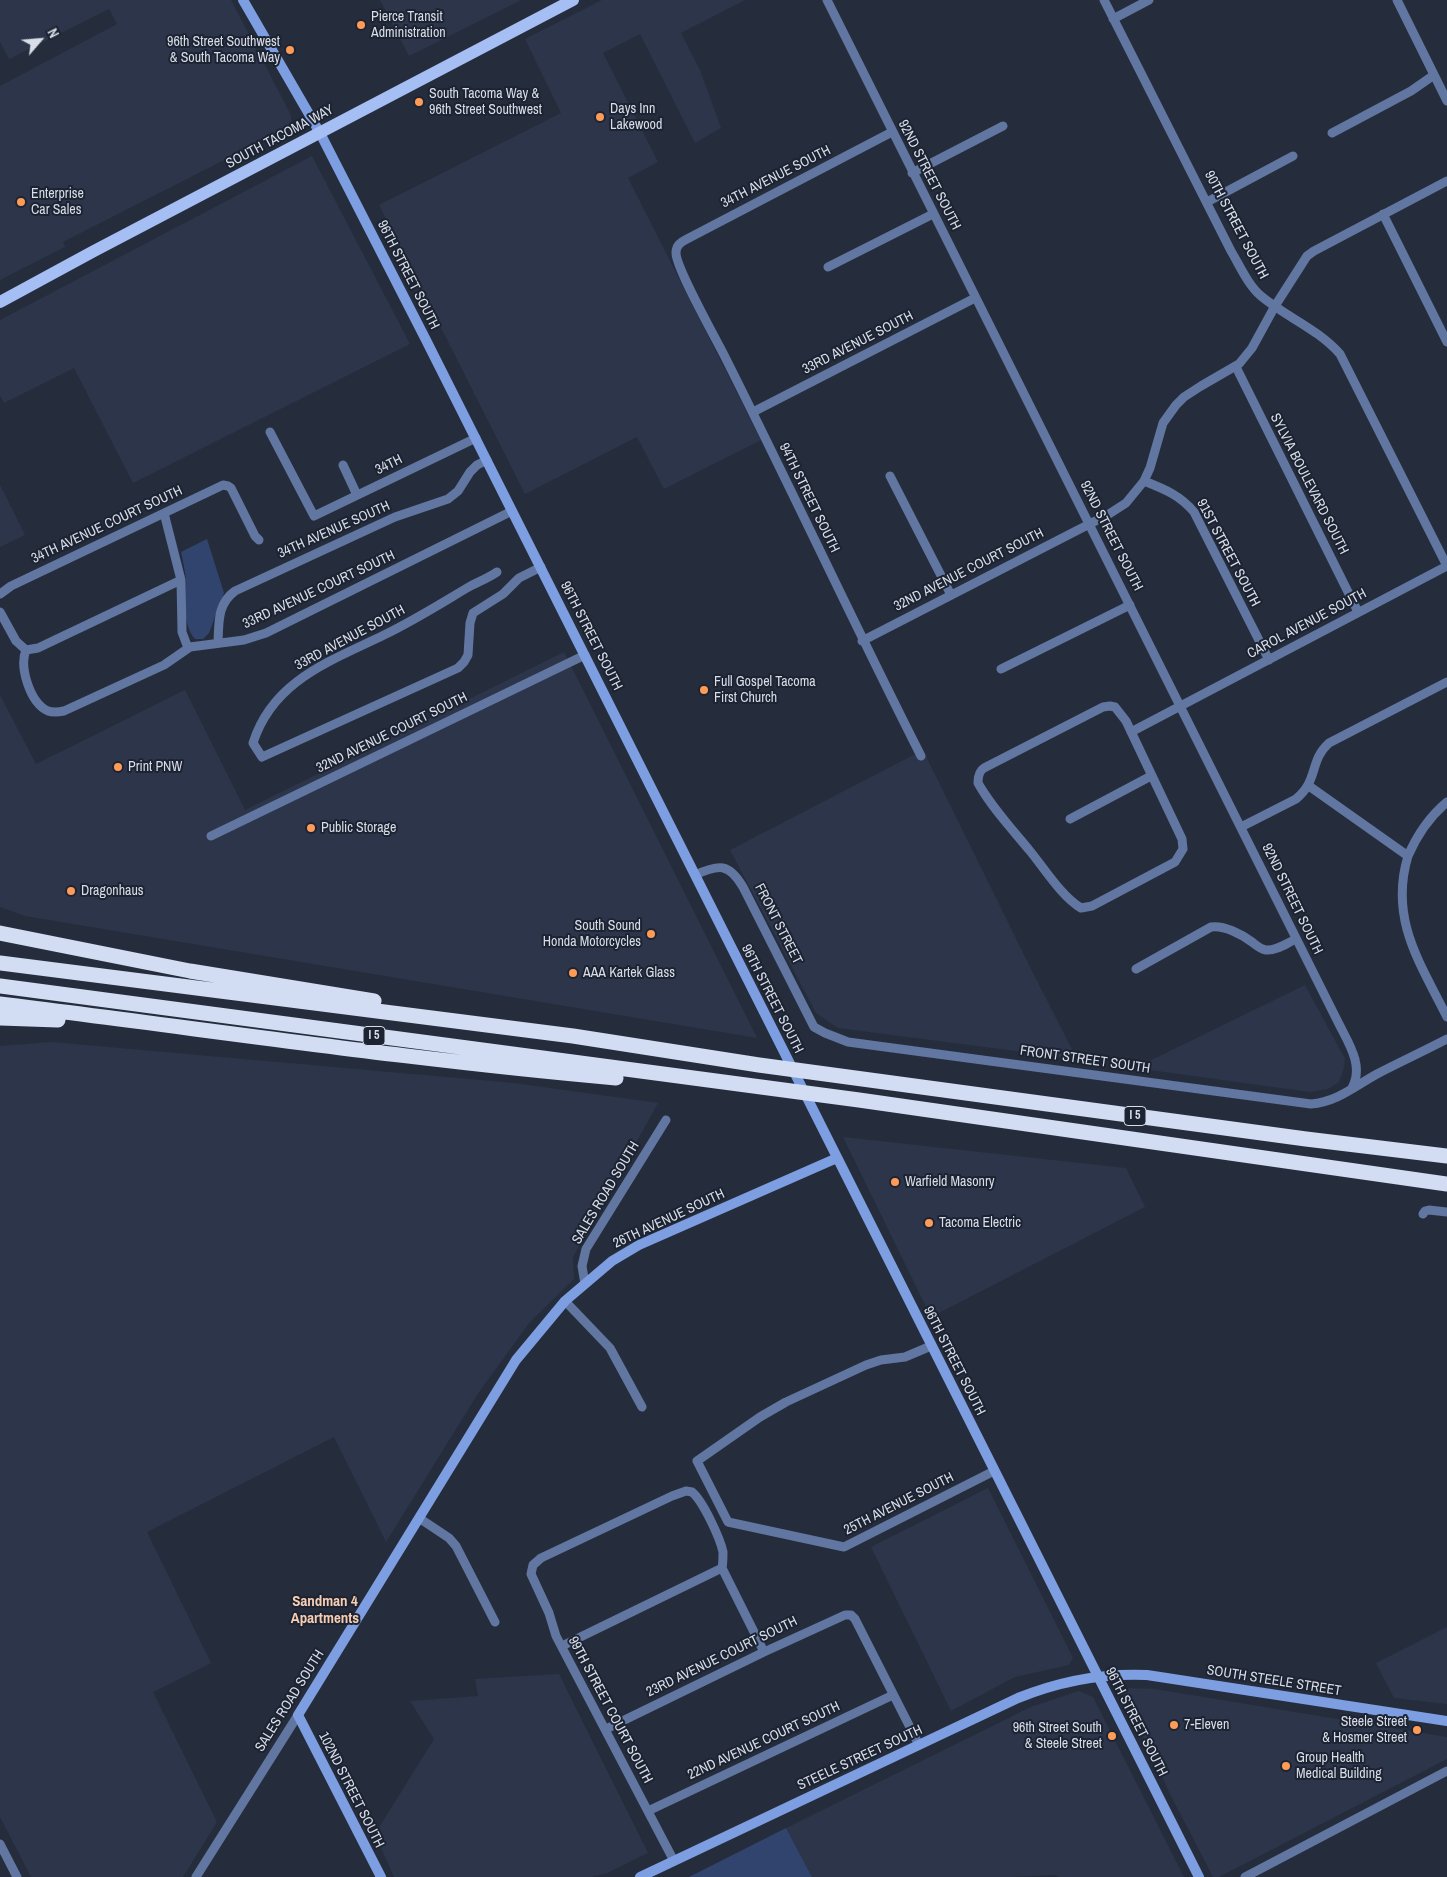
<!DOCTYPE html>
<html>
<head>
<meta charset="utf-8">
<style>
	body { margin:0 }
	#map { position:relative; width:1447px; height:1877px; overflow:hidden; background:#252d3c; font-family:"Archivo Narrow",sans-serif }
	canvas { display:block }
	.north { position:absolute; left:15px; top:15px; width:50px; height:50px; -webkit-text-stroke:4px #1c2332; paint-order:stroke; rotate:63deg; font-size:14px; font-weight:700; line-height:20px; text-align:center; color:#d8dde7 }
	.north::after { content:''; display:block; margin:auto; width:18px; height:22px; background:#d8dde7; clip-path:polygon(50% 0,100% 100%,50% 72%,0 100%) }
</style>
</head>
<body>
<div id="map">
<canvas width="1447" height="1877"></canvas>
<div class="north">N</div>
</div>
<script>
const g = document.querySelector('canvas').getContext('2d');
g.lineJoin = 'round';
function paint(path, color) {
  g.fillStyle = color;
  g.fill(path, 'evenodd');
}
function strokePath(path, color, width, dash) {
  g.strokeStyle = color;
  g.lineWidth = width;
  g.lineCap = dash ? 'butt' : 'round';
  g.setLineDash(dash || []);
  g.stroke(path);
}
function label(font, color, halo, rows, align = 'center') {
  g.font = font + ' "Archivo Narrow",sans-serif';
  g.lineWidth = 4;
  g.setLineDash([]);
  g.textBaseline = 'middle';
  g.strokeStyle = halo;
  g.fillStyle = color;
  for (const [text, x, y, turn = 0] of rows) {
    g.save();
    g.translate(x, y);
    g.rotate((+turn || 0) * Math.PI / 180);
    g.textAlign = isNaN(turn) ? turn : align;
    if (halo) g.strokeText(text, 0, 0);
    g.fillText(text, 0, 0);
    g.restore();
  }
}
const built = new Path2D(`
	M0,0H231L291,115V126L63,242L65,247L0,280V86L117,24L109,9L9,59L0,42Z
	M380,0H521L409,56Z
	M602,0H745L681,33L700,70L721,128L695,143L640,34L603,53L658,162L628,178L761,440L664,489L637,437L525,494L379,205L561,113L525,39Z
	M312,156L410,344L133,483L74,368L4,403L0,395V320Z
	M0,485L25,535L0,547Z
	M564,652L757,1038L25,916L0,907V695L36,764L185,690L245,810Z
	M923,750L1033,973L1077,1059L838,1028L816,1013L730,850Z
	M1305,985L1345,1059L1344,1068L1339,1082L1328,1089L1310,1092L1135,1068Z
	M52,1042L514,1083L658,1103L573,1257L574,1279L530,1322L479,1392L386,1542L334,1437L147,1532L211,1663L153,1692L217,1822L183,1877H31L0,1817V1046Z
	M843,1137L1126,1168L1145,1207L931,1317Z
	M988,1488L1073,1658L1069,1665L1015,1677L951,1711L871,1547Z
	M1447,1627V1704L1394,1698L1376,1663Z
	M559,1674L648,1853L607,1873L591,1877H394L375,1834L434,1739L410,1701L478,1696L475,1679Z
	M1129,1688L1155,1689L1447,1737V1759L1219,1877H1213L1169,1792L1156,1763L1123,1695Z
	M1079,1691L1093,1697L1184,1877H1059L1056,1875L1011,1877H812L786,1828L1031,1707Z`);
const green = new Path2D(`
	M207,539L224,593L209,633L203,639H195C181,623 187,599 186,580C185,570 183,561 181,552Z
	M786,1828L812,1877H689Z`);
const street = new Path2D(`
	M827,0L1339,1024C1349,1044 1364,1066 1352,1088
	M1104,0L1231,251C1240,266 1248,285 1261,296C1286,317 1318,329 1340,354L1447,566
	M1397,0L1447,101
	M1113,19L1149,0
	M892,132L687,239C681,242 676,245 676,253C676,268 715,337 724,355C791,488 854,624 921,756
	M1332,133L1411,91L1434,75
	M912,173L1003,126
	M1207,202L1293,156
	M1383,214L1447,342
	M828,267L933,214
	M1236,367L1358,612
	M753,412L975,298
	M270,432L314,516L476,438
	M343,465L357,495
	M890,476L951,595
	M1144,481C1164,489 1180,495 1194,512L1269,660
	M164,513L181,580L182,632L188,648
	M497,572C487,579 477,582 467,588C440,604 413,621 384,635C331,661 273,680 253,743L262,757L458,668L464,662L468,655L470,623L473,613L503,594L519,578L541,567
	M0,594L11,586L223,485L228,486L231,488L255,536L259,540
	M0,612L16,641L26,650
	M862,641L1109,514L1126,503L1144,481L1150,468L1163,423L1176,405L1184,397L1201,386L1239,364L1252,348L1275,306L1307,256L1314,251L1447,181
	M218,643C219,623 217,604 235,591L395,517L448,499L458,491L470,472L477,465L487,460
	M26,650C19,667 30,703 48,711C54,713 59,712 64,711L164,665L190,647L244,640L266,633L512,511
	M26,650L38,648L181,580
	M1001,669L1130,605
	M1110,706L1115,707L1126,721L1182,839L1183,849L1175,862L1092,906L1081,908C1062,897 1044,868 1030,851C1012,829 992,808 978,783C978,776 979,771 984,768L1103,707Z
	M1131,732L1447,566
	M1309,786L1408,856C1389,919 1420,963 1447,1017
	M1070,819L1151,776
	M1241,827L1296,799C1319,780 1309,761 1329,743L1447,682
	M211,836L585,655
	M1408,856C1417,835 1429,817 1447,802
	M695,875C719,864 729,863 743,887L814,1027L825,1033L848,1042L1311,1104C1337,1102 1355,1086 1377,1074C1400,1062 1424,1051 1447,1039
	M1136,969L1211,927C1224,925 1241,934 1252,942C1256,945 1260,949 1266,950C1276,951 1287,943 1296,939
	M1423,1214L1425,1211L1429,1210L1447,1212
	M585,1284L582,1266L586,1249L666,1120
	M565,1301L610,1348L642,1407
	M931,1346L905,1357L881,1360L866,1365L786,1402L760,1417L697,1461L728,1522L844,1547L994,1471
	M419,1518L449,1538L456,1546L495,1622
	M562,1646L722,1568
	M606,1729L764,1652L845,1615H851L855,1619L919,1745
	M648,1811L893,1695
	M0,1844L17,1877
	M674,1861L556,1636L549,1613L531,1574L533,1565L541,1558L672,1496L686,1491L692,1492C703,1501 720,1538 723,1552C723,1558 723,1563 722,1568L764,1652
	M196,1877L298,1715
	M1245,1877L1447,1771`);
const secondary = new Path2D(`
	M243,0L320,133L426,340L1199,1877
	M381,1877L298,1715L516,1360L565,1301L612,1261L639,1245L837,1158
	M640,1877L1018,1698C1060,1681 1102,1673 1147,1675L1447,1721`);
const primary = new Path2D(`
	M0,302L94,251L573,0`);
const highway = new Path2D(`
	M0,933L190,971L374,1001
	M0,963L573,1036L759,1065L1306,1139L1447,1156
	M0,986L859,1100L1447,1184
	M0,1004C205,1029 410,1060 616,1078
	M0,1018L58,1020`);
const markers = [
	[361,25,5,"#fe9c57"],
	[290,50,5,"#fe9c57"],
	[419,102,5,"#fe9c57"],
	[600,117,5,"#fe9c57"],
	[21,202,5,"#fe9c57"],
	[704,690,5,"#fe9c57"],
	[118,767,5,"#fe9c57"],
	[311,828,5,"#fe9c57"],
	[71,891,5,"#fe9c57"],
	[651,934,5,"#fe9c57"],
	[573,973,5,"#fe9c57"],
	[895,1182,5,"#fe9c57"],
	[929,1223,5,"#fe9c57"],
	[1174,1725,5,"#fe9c57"],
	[1417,1730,5,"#fe9c57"],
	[1112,1736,5,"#fe9c57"],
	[1286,1766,5,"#fe9c57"]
];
const shields = [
	[374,1036,22],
	[1135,1116,22]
];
const shieldNames = [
	["I 5",374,1036],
	["I 5",1135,1116]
];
const poiNames = [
	["Pierce Transit",371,17],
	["Administration",371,33],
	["96th Street Southwest",280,42,"right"],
	["& South Tacoma Way",280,58,"right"],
	["South Tacoma Way &",429,94],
	["96th Street Southwest",429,110],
	["Days Inn",610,109],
	["Lakewood",610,125],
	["Enterprise",31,194],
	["Car Sales",31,210],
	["Full Gospel Tacoma",714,682],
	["First Church",714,698],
	["Print PNW",128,767],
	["Public Storage",321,828],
	["Dragonhaus",81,891],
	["South Sound",641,926,"right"],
	["Honda Motorcycles",641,942,"right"],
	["AAA Kartek Glass",583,973],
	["Warfield Masonry",905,1182],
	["Tacoma Electric",939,1223],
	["Steele Street",1407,1722,"right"],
	["& Hosmer Street",1407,1738,"right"],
	["7-Eleven",1184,1725],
	["96th Street South",1102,1728,"right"],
	["& Steele Street",1102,1744,"right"],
	["Group Health",1296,1758],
	["Medical Building",1296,1774]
];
const streetNames = [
	["SOUTH TACOMA WAY",280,137,-28],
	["92ND STREET SOUTH",929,175,63],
	["34TH AVENUE SOUTH",776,177,-27],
	["90TH STREET SOUTH",1236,225,62],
	["96TH STREET SOUTH",408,275,63],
	["33RD AVENUE SOUTH",858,343,-27],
	["34TH",389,465,-26],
	["SYLVIA BOULEVARD SOUTH",1309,484,63],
	["94TH STREET SOUTH",809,498,64],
	["34TH AVENUE COURT SOUTH",107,525,-25],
	["34TH AVENUE SOUTH",334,530,-24],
	["92ND STREET SOUTH",1111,536,63],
	["91ST STREET SOUTH",1228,553,62],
	["32ND AVENUE COURT SOUTH",969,570,-27],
	["33RD AVENUE COURT SOUTH",319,590,-25],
	["CAROL AVENUE SOUTH",1307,624,-28],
	["96TH STREET SOUTH",591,636,63],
	["33RD AVENUE SOUTH",350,638,-28],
	["32ND AVENUE COURT SOUTH",392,733,-26],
	["92ND STREET SOUTH",1292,899,64],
	["FRONT STREET",778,924,63],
	["96TH STREET SOUTH",772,999,63],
	["FRONT STREET SOUTH",1085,1060,8],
	["SALES ROAD SOUTH",606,1193,-59],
	["26TH AVENUE SOUTH",669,1219,-25],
	["96TH STREET SOUTH",954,1361,63],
	["25TH AVENUE SOUTH",899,1504,-27],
	["23RD AVENUE COURT SOUTH",722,1657,-26],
	["SOUTH STEELE STREET",1274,1681,9],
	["SALES ROAD SOUTH",290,1701,-58],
	["99TH STREET COURT SOUTH",610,1710,62],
	["96TH STREET SOUTH",1136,1722,63],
	["22ND AVENUE COURT SOUTH",764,1741,-25],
	["STEELE STREET SOUTH",860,1758,-25],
	["102ND STREET SOUTH",351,1790,63]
];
const neighbourhoodNames = [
	["Sandman 4",325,1602],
	["Apartments",325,1619]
];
paint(built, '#2c354a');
paint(green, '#31446d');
strokePath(street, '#6176a0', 9);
strokePath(secondary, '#7e9ee2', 10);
strokePath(primary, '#a5bff4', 12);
strokePath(highway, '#d2dcf2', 15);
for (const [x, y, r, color] of markers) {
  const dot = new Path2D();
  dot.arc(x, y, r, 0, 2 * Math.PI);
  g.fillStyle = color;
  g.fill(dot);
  strokePath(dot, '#1c2332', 2);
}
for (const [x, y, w] of shields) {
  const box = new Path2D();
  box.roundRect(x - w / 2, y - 9.5, w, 19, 4);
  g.fillStyle = '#1c2332';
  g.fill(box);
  strokePath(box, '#d8dde7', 1);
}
label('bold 12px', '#d8dde7', null, shieldNames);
label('14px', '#d8dde7', '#1c2332', poiNames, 'left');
label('14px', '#d8dde7', '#1c2332', streetNames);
label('bold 15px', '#f8ceb3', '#1c2332', neighbourhoodNames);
</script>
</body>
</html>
